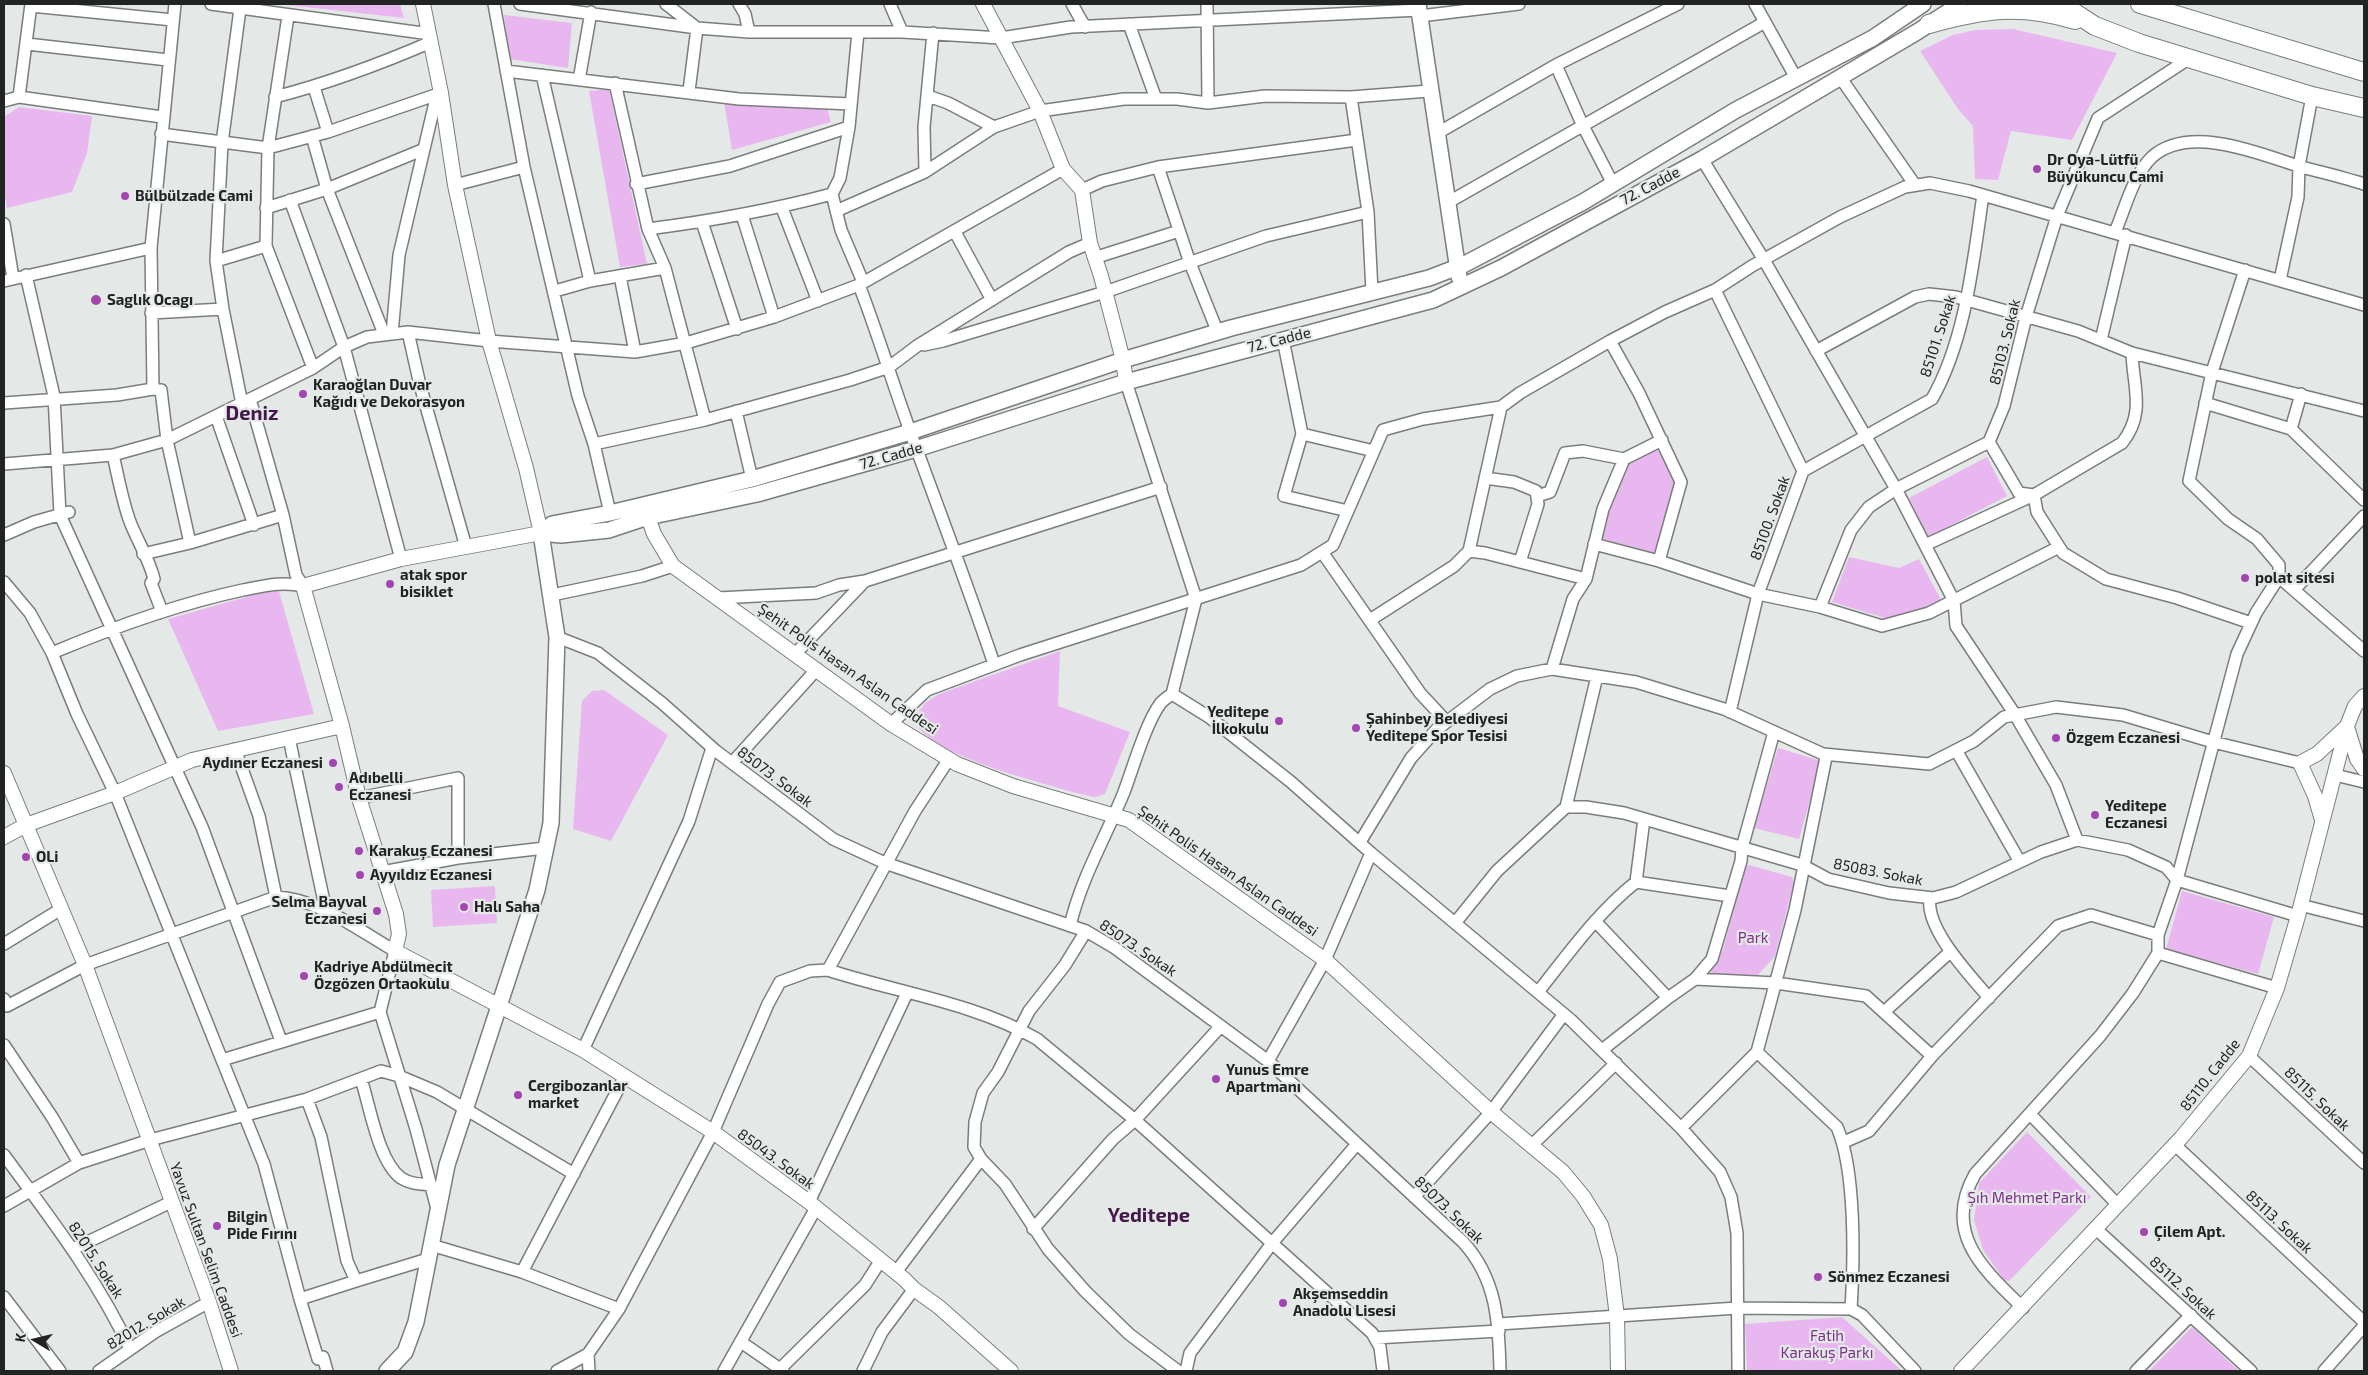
<!DOCTYPE html>
<html>
<head>
<meta charset="utf-8">
<style>
	body { margin:0 }
	#map { position:relative; width:2368px; height:1375px; overflow:hidden; background:#e4e9e7; font-family:"Exo 2",sans-serif }
	canvas { display:block }
	.frame { position:absolute; inset:0; border:5px solid #222423; pointer-events:none }
	.north { position:absolute; left:10px; top:1315px; width:50px; height:50px; -webkit-text-stroke:4px #e4e9e7; paint-order:stroke; rotate:279deg; font-size:14px; font-weight:700; line-height:20px; text-align:center; color:#222423 }
	.north::after { content:''; display:block; margin:auto; width:18px; height:22px; background:#222423; clip-path:polygon(50% 0,100% 100%,50% 72%,0 100%) }
</style>
</head>
<body>
<div id="map">
<canvas width="2368" height="1375"></canvas>
<div class="frame"></div>
<div class="north">K</div>
</div>
<script>
const g = document.querySelector('canvas').getContext('2d');
g.lineJoin = 'round';
function paint(path, color) {
  g.fillStyle = color;
  g.fill(path, 'evenodd');
}
function strokePath(path, color, width, dash) {
  g.strokeStyle = color;
  g.lineWidth = width;
  g.lineCap = dash ? 'butt' : 'round';
  g.setLineDash(dash || []);
  g.stroke(path);
}
function label(font, color, halo, rows, align = 'center') {
  g.font = font + ' "Exo 2",sans-serif';
  g.lineWidth = 4.5;
  g.setLineDash([]);
  g.textBaseline = 'middle';
  g.strokeStyle = halo;
  g.fillStyle = color;
  for (const [text, x, y, turn = 0] of rows) {
    g.save();
    g.translate(x, y);
    g.rotate((+turn || 0) * Math.PI / 180);
    g.textAlign = isNaN(turn) ? turn : align;
    if (halo) g.strokeText(text, 0, 0);
    g.fillText(text, 0, 0);
    g.restore();
  }
}
const green = new Path2D(`
	M278,4H400L404,18Z
	M504,15L572,23L568,68L509,59Z
	M2013,29L2117,53L2072,140L2011,131L1998,180L1975,179L1973,126L1958,109L1920,51L1953,35L1975,30Z
	M609,89L647,264L620,267L589,91Z
	M724,102L827,108L831,122L732,150Z
	M19,107L92,116L87,153L72,192L7,208L4,191V117Z
	M1640,451H1661L1676,480L1655,553L1599,538L1617,470Z
	M1987,457L2007,496L1928,537L1909,498Z
	M1849,557L1899,568L1919,559L1941,600L1918,614L1885,618L1832,602Z
	M278,588L314,714L218,731L168,619Z
	M1060,651L1058,706L1130,732L1105,794L1095,797L1076,793C1040,782 925,755 914,719L925,703L939,694Z
	M604,690L668,735L611,841L573,829L582,701L592,691Z
	M1778,748L1821,761L1799,839L1754,828Z
	M1749,865L1792,877L1794,882L1775,956L1757,976L1711,973V967L1723,950L1745,867Z
	M495,886L497,923L433,927L431,890Z
	M2182,891L2274,917L2258,974L2166,949Z
	M2027,1132L2091,1197L2009,1281L2004,1280L1983,1250L1974,1220L1979,1183Z
	M1842,1317L1902,1371H1747L1745,1324Z
	M2192,1327L2239,1371H2149Z`);
const minor = new Path2D(`
	M211,4L430,34
	M494,4L524,167L578,396L594,444L610,513
	M520,4L697,28L749,32H902L1001,38L1071,27L1419,10
	M666,4L697,28L689,91
	M739,4L745,14L749,32
	M890,4L902,32
	M1072,4L1085,27
	M1207,4L1208,103
	M1755,4L1796,78
	M31,6L173,20
	M240,9L222,143L216,261L223,309L242,404
	M288,16L268,148L266,246L313,368
	M1420,16L1519,4
	M1129,24L1156,99
	M858,32L849,127L840,178L832,194L841,230L863,282
	M27,44L168,60
	M1556,65L1582,124L1613,184
	M506,71L739,99L851,104
	M542,75L590,281
	M1840,77L1915,185
	M579,80L591,12
	M615,83L648,229L665,268L705,420
	M314,87L328,132
	M928,96L948,103L994,127
	M19,97L31,4
	M275,97C329,83 380,64 431,42
	M1351,97L1368,212L1372,292
	M4,101L19,97L162,117
	M161,134L268,148L328,132L441,93
	M1436,134L1556,65L1678,4
	M312,136L327,189L384,334
	M1702,159L1764,260L1896,489L1954,601L1956,626L2014,713L2056,785L2077,840
	M1158,167L1190,263L1218,333
	M925,172L924,127L933,33
	M636,184L730,166L849,127
	M455,185L524,167
	M1082,190L1102,181L1158,167L1357,140
	M290,200L344,347L401,559
	M1447,203L1765,22
	M266,208L327,189L422,150
	M782,208L818,301
	M836,211L925,172L994,127L1040,111L1124,99H1177L1208,103L1265,96L1351,97L1429,91
	M742,215L774,317
	M702,222L737,329
	M4,224L13,278
	M648,229C710,221 772,210 832,194
	M955,232L992,300
	M2115,232C2125,209 2133,175 2152,157C2189,124 2258,153 2298,166C2320,172 2342,177 2364,184
	M151,248L153,389L161,390L167,440L190,543
	M1094,258L1179,231
	M216,261L266,246
	M2245,270L2212,372L2189,481L2228,519L2257,539L2279,565V577L2364,651
	M26,275L54,396L60,515L202,827L281,1041
	M620,276L635,352
	M2280,280L2298,197L2299,166L2312,96
	M4,281L151,248L175,4
	M859,285C880,339 896,395 917,450C943,521 970,592 994,664
	M1715,290L1803,471L1758,594L1730,712
	M555,291L590,281L665,268
	M151,313L223,309
	M408,332L420,385L466,547
	M392,334L399,255L437,94
	M1283,339L1302,434L1374,451
	M2101,340L2126,235
	M1610,341L1639,393L1681,482L1659,561
	M924,345L943,341L1105,292L1266,236L1368,212
	M1816,351L1915,297L1929,294L1956,297L2078,331L2132,353L2364,411
	M1126,382L1196,599L1172,694
	M250,399L283,515L296,575L303,586
	M4,403L117,395L153,389
	M2205,403L2291,429L2364,500
	M736,411L752,479
	M216,416L254,525
	M2291,429L2301,394
	M1302,434L1284,496L1348,511
	M1989,442L2019,493L2034,495L2122,443C2146,413 2133,387 2132,353
	M594,444L705,420L850,380L889,367L917,346L1069,252L1090,243
	M113,455C118,476 122,499 129,519C136,539 149,558 154,579L151,583L161,609L159,613
	M4,464L113,455L167,440L313,368L344,347L367,337L408,332L489,341L635,352L686,343L774,317L859,285L1063,169
	M1803,471L1932,399C1966,339 1973,262 1983,195
	M1485,478L1514,482L1536,491L1538,504L1520,562
	M1537,496L1550,492L1565,453L1583,451L1624,459
	M4,535L34,522L69,512
	M1594,544L1659,561L1758,594L1820,607L1882,626L1929,613L2059,547
	M1925,545L2034,495L2037,512L2063,553L2106,579L2177,598L2251,623
	M1469,551L1485,553L1586,579
	M1322,552L1420,693L1446,721
	M143,554L190,543L283,515
	M4,582L30,613L52,653L77,714L115,793L222,1060L380,1012
	M2294,590L2364,516
	M552,595L642,576L673,566
	M718,598L816,593L839,585L865,581
	M1820,607L1851,530L1869,507L1896,489L1989,442L2004,406L2026,317L2057,216L2098,118L2190,58
	M1370,620L1454,566L1469,551L1501,407
	M557,637L598,653L662,703L716,751L833,839L885,863L1086,931L1115,948L1268,1061L1463,1242C1497,1279 1499,1323 1500,1371
	M52,653C114,627 177,604 243,590C264,586 282,581 303,586
	M796,653L865,581L1161,487
	M1552,669L1573,599L1586,579L1603,509L1624,459L1662,440
	M891,724L927,690L1020,655L1301,565L1333,545L1383,430L1423,419L1501,407L1520,393L1610,341L1665,312L1715,290L1752,266L1840,217L1905,187L1930,183L1969,191L2364,305
	M289,738L326,911
	M235,749L259,816L276,897
	M1956,750L2020,862
	M1823,754L1929,764L1974,741L2004,717L2056,707L2123,715L2213,742L2300,763
	M732,763L817,669
	M2335,775L2364,782
	M359,798L458,778V858
	M1566,807L1597,676
	M1360,842L1411,758L1436,730L1490,689L1517,676L1552,669L1636,682L1724,709L1823,754L1826,757L1795,910L1757,1052L1681,1128
	M382,872L458,858L545,848
	M1636,882L1644,819
	M1930,898C1925,929 1970,975 1989,998
	M2300,905L2364,921
	M1595,921L1668,998
	M1455,923L1497,871L1566,807H1586L1624,813L1802,865L1828,879L1889,893L1933,898L1956,892L2041,852L2077,840L2128,850L2166,867L2177,880L2298,916
	M1070,926C1081,878 1106,837 1124,792C1133,768 1146,723 1160,704C1163,700 1168,697 1172,694L1209,717L1291,782L1371,853L1571,1020L1681,1128L1720,1172L1731,1197L1737,1233L1738,1371
	M1086,931L1065,965L1029,1011L998,1072L983,1093L975,1122L974,1147L981,1159L1005,1184L1048,1249L1085,1291L1129,1334L1178,1371
	M4,944L61,909
	M2158,953L2277,988
	M828,970L915,811L949,759
	M1695,979L1776,983L1866,996L1932,1056
	M1538,992C1568,954 1597,913 1636,882L1730,896
	M4,999L7,1006L85,965L276,897C320,899 358,930 395,951L380,1012L416,1129L437,1209
	M1884,1012L1950,952
	M4,1045L52,1117L79,1163
	M583,1050L689,821L712,748
	M1602,1050L1668,998L1695,979L1712,959L1741,861L1742,848L1774,732
	M1757,1052L1837,1127C1856,1171 1854,1261 1851,1309
	M2249,1056L2364,1163
	M222,1060L264,1164L300,1299L318,1359L323,1357L327,1371
	M1268,1061L1325,960L1371,853
	M361,1079C370,1106 378,1161 401,1178C410,1184 420,1184 431,1185
	M307,1099L321,1137L347,1261L356,1281L428,1259
	M2030,1114L2117,1204
	M1844,1142L1869,1131L1932,1056L2058,926L2091,915L2158,935
	M2174,1144L2364,1322
	M1531,1146L1616,1063
	M4,1155C50,1218 97,1278 130,1349
	M1414,1197L1491,1112L1564,1014
	M809,1202L907,993
	M4,1206L79,1163L150,1140L307,1099L381,1071L399,1076L437,1092L574,1174
	M2095,1228L2251,1371
	M1033,1229L1113,1139L1135,1120L1221,1026
	M431,1245L522,1272L619,1309
	M73,1249L171,1202
	M522,1272L625,1076
	M896,1272L981,1159
	M4,1297L60,1371
	M300,1299L356,1281
	M2023,1308C1983,1269 1942,1233 1975,1174L2100,1036L2133,993L2158,953V935L2177,880L2237,654L2256,613L2279,577
	M1499,1324L1737,1308L1851,1309L1862,1315L1915,1371
	M1375,1338L1499,1331
	M741,1342L783,1371
	M588,1354L589,1371
	M780,1369L865,1285L881,1260
	M99,1371L155,1332L209,1302
	M557,1371L588,1354L619,1309L713,1132L768,1004L780,982L810,971L828,970C895,992 975,1003 1037,1039L1135,1120L1372,1333L1380,1347L1383,1371
	M724,1371L816,1208
	M863,1371L882,1332L914,1289
	M1186,1371L1190,1353L1273,1242L1357,1144
	M2136,1371L2191,1315
	M2324,1371L2364,1326`);
const tertiary = new Path2D(`
	M423,4L441,93L455,185L489,341L526,468L541,533L401,559L303,586L342,726L359,798L396,914L399,934L395,951L583,1050L713,1132L809,1202L904,1279L914,1289L939,1307L1011,1371
	M983,4L1040,111L1063,169L1082,190L1090,243L1101,276L1123,360L1126,382
	M648,517L654,534L673,566L891,724L957,764L1013,786L1129,820L1325,960L1491,1112L1563,1172L1583,1196L1601,1225L1610,1259L1617,1317L1618,1371
	M2347,727L2357,759L2364,769
	M4,773L85,965L209,1302L231,1371
	M2322,820L2315,796L2300,763L2317,754L2347,726
	M4,837L26,825L115,793L192,760L342,726
	M1961,1371L2181,1138L2249,1056L2277,988L2298,916L2347,726L2355,706L2364,696`);
const secondary = new Path2D(`
	M1418,4L1459,277
	M541,533L561,535L609,530L648,517L757,494L916,449L1126,382L1433,300L1501,268L1702,159L1917,32L1960,4
	M541,533L552,524L610,513L752,479L910,432L1123,360L1231,328L1429,278L1463,265L1583,202L1736,110L1873,38L1923,4
	M387,1371L405,1352L416,1322L447,1165L537,890L551,823L557,637L541,533`);
const primary = new Path2D(`
	M2061,4L2095,26L2139,43L2312,96L2364,108
	M2140,4L2364,72
	M1929,24C1983,9 2020,3 2075,20`);
const markers = [
	[2037,169,5,"#a245b0"],
	[125,196,5,"#a245b0"],
	[96,300,6,"#a245b0"],
	[303,394,5,"#a245b0"],
	[2245,578,5,"#a245b0"],
	[390,584,5,"#a245b0"],
	[1279,721,5,"#a245b0"],
	[1356,728,5,"#a245b0"],
	[2056,738,5,"#a245b0"],
	[333,763,5,"#a245b0"],
	[339,787,5,"#a245b0"],
	[2095,815,5,"#a245b0"],
	[359,851,5,"#a245b0"],
	[26,857,5,"#a245b0"],
	[360,875,5,"#a245b0"],
	[464,907,5,"#a245b0"],
	[377,911,5,"#a245b0"],
	[304,976,5,"#a245b0"],
	[1216,1079,5,"#a245b0"],
	[518,1095,5,"#a245b0"],
	[217,1226,5,"#a245b0"],
	[2144,1232,5,"#a245b0"],
	[1818,1277,5,"#a245b0"],
	[1283,1303,5,"#a245b0"]
];
const poiNames = [
	["Dr Oya-Lütfü",2047,160],
	["Büyükuncu Cami",2047,177],
	["Bülbülzade Cami",135,196],
	["Saglık Ocagı",107,300],
	["Karaoğlan Duvar",313,385],
	["Kağıdı ve Dekorasyon",313,402],
	["atak spor",400,575],
	["bisiklet",400,592],
	["polat sitesi",2255,578],
	["Yeditepe",1269,712,"right"],
	["İlkokulu",1269,729,"right"],
	["Şahinbey Belediyesi",1366,719],
	["Yeditepe Spor Tesisi",1366,736],
	["Özgem Eczanesi",2066,738],
	["Aydıner Eczanesi",323,763,"right"],
	["Adıbelli",349,778],
	["Eczanesi",349,795],
	["Yeditepe",2105,806],
	["Eczanesi",2105,823],
	["Karakuş Eczanesi",369,851],
	["OLi",36,857],
	["Ayyıldız Eczanesi",370,875],
	["Selma Bayval",367,902,"right"],
	["Eczanesi",367,919,"right"],
	["Halı Saha",474,907],
	["Kadriye Abdülmecit",314,967],
	["Özgözen Ortaokulu",314,984],
	["Yunus Emre",1226,1070],
	["Apartmanı",1226,1087],
	["Cergibozanlar",528,1086],
	["market",528,1103],
	["Bilgin",227,1217],
	["Pide Fırını",227,1234],
	["Çilem Apt.",2154,1232],
	["Sönmez Eczanesi",1828,1277],
	["Akşemseddin",1293,1294],
	["Anadolu Lisesi",1293,1311]
];
const streetNames = [
	["72. Cadde",1650,186,-28],
	["85101. Sokak",1938,336,-72],
	["72. Cadde",1279,340,-14],
	["85103. Sokak",2005,342,-76],
	["72. Cadde",891,456,-16],
	["85100. Sokak",1770,518,-70],
	["Şehit Polis Hasan Aslan Caddesi",848,669,35],
	["85073. Sokak",775,777,37],
	["Şehit Polis Hasan Aslan Caddesi",1228,871,35],
	["85083. Sokak",1878,872,11],
	["85073. Sokak",1138,948,34],
	["85110. Cadde",2210,1075,-52],
	["85115. Sokak",2317,1099,44],
	["85043. Sokak",776,1159,36],
	["85073. Sokak",1449,1210,44],
	["85113. Sokak",2279,1222,43],
	["Yavuz Sultan Selim Caddesi",206,1250,70],
	["82015. Sokak",96,1260,57],
	["85112. Sokak",2183,1288,43],
	["82012. Sokak",146,1323,-31]
];
const parkNames = [
	["Park",1753,938],
	["Şıh Mehmet Parkı",2027,1198],
	["Fatih",1827,1336],
	["Karakuş Parkı",1827,1353]
];
const districtNames = [
	["Deniz",252,413],
	["Yeditepe",1149,1215]
];
paint(green, '#e9b7f0');
strokePath(minor, '#797e7c', 14);
strokePath(tertiary, '#797e7c', 16);
strokePath(secondary, '#797e7c', 18);
strokePath(primary, '#797e7c', 20);
strokePath(minor, '#fff', 11);
strokePath(tertiary, '#fff', 14);
strokePath(secondary, '#fff', 15);
strokePath(primary, '#fff', 18);
for (const [x, y, r, color] of markers) {
  const dot = new Path2D();
  dot.arc(x, y, r, 0, 2 * Math.PI);
  g.fillStyle = color;
  g.fill(dot);
  strokePath(dot, '#e4e9e7', 2);
}
label('bold 15px', '#222423', '#e4e9e7', poiNames, 'left');
label('15px', '#222423', '#e4e9e7', streetNames);
label('15px', '#7d3089', '#e4e9e7', parkNames);
label('bold 20px', '#44184a', '#e4e9e7', districtNames);
</script>
</body>
</html>
